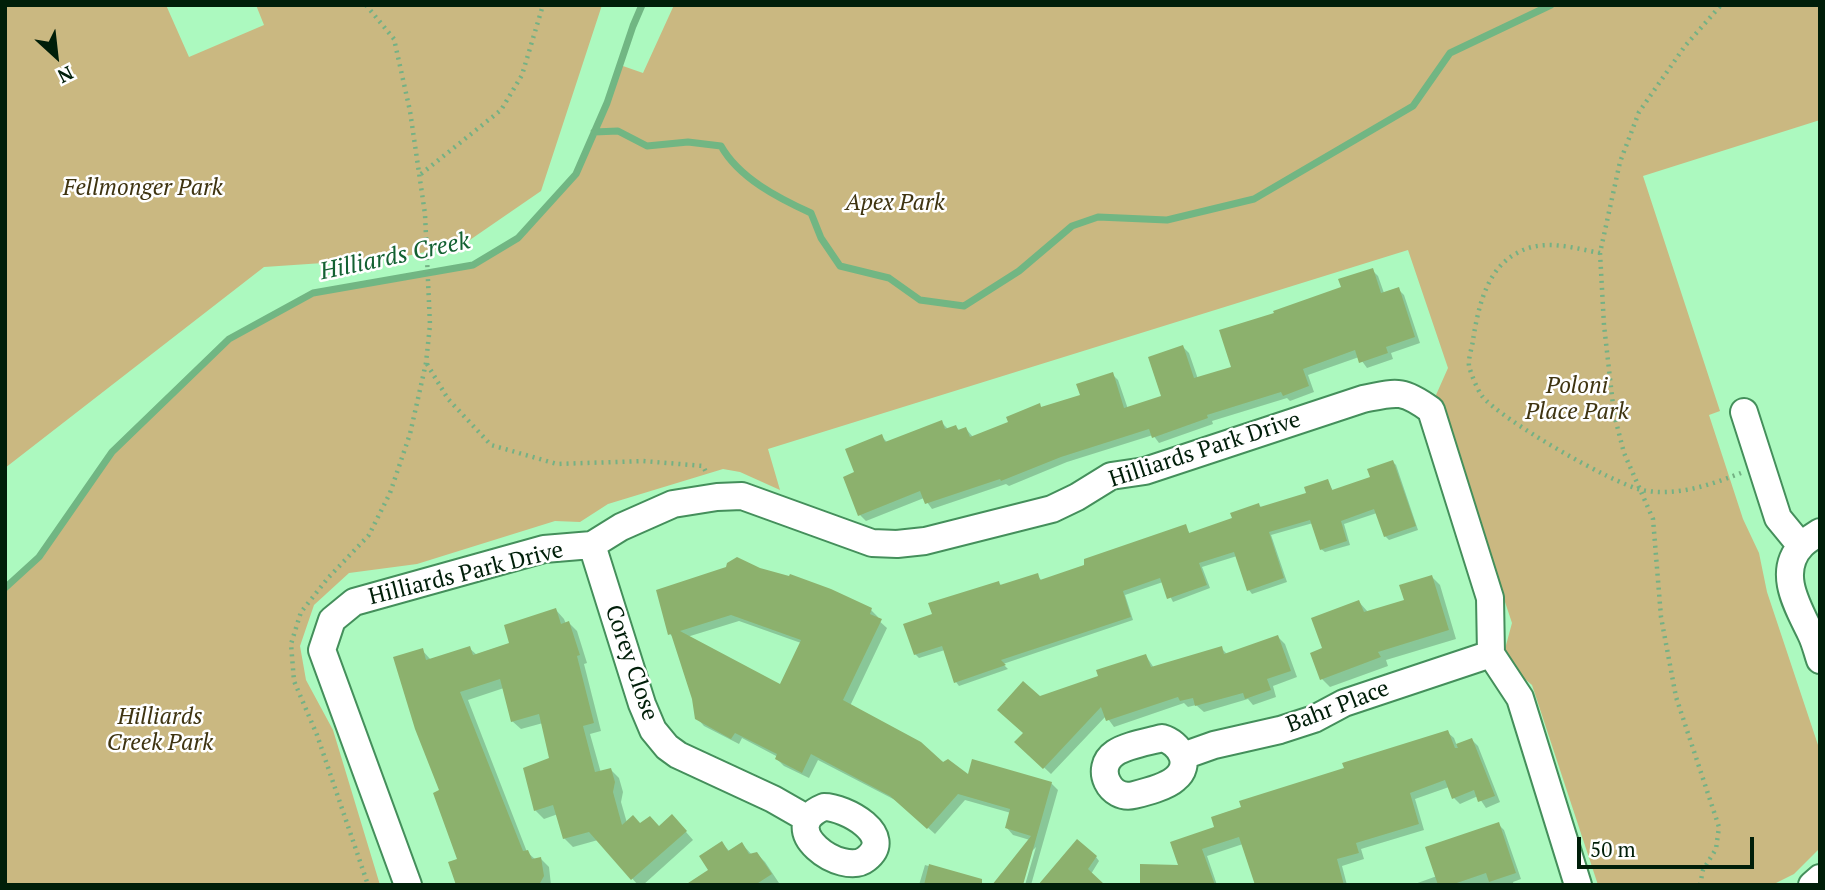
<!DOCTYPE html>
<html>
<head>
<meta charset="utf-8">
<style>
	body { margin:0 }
	#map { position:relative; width:1825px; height:890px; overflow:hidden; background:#acf9bf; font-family:"PT Serif",serif }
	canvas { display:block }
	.frame { position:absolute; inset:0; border:7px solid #001e09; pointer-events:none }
	.north { position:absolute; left:21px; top:21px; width:70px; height:70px; -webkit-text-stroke:5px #fff; paint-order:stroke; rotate:153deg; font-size:19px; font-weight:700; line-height:28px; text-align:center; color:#001e09 }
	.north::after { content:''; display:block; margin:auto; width:24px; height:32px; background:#001e09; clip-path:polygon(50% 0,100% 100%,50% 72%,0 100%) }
	.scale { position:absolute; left:1577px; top:837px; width:177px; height:32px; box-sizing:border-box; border:4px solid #001e09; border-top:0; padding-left:9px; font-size:21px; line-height:24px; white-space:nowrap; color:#001e09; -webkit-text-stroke:5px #fff; paint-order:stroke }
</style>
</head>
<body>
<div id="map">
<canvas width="1825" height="890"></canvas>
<div class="frame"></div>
<div class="north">N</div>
<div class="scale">50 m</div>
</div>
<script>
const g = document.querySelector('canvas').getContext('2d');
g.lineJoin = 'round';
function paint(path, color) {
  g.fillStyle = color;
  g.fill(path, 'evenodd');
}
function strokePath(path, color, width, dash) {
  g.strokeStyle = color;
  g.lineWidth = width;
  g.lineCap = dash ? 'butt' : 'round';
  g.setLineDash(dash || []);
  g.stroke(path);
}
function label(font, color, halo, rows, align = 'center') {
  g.font = font + ' "PT Serif",serif';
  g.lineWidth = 5;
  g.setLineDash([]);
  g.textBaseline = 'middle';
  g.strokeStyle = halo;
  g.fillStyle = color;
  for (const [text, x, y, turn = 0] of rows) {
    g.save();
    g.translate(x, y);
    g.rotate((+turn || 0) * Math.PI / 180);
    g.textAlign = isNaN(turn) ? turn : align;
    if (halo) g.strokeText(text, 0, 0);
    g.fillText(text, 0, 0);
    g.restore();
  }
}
const green = new Path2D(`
	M5,5H166L189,57L264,25L256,5H602L541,191L464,244L397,258L264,267L5,468Z
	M674,5H1820V120L1643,176L1720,411L1709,415L1743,519L1759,553L1767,592L1820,751V848L1794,874L1772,885H1598L1532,685L1502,660L1512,623L1436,395L1448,368L1408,250L768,449L780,490L740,472L723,469L608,504L580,522L555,521L417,564L349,573L314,605L300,646L306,680L333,730L380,885H5V588L39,557L112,452L229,339L313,293L473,265L518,238L576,174L607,103L620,65L643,73Z`);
const shadow = new Path2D(`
	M1372,270L1378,276L1384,293L1398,289L1404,295L1420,343L1391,353L1393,359L1367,368L1359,357L1308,375L1314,392L1290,401L1287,398L1212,421L1213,424L1159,443L1153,435L1067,462L1009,486L1006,484L932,509L924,498L866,521L860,515L856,473L881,436L888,443L941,422L948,429L956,427L960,431L966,429L973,437L1010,423L1039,405L1043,409L1082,396L1112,374L1118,380L1128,409L1163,397L1183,347L1189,353L1198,379L1233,368L1276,314L1343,288Z
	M1393,462L1396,465L1418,530L1389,540L1385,536L1377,513L1344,524L1350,545L1325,552L1321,549L1313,523L1271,535L1287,582L1252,594L1249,590L1237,556L1202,567L1210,588L1173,602L1163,582L1125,595L1133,620L1003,664L1008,669L959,686L956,682L945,650L919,658L915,654L934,615L999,583L1002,586L1037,575L1042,581L1086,567L1185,526L1190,534L1235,519L1259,505L1262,508L1308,494L1328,481L1333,491L1372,478Z
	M760,570L830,591L871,610L878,617L877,619L887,628L850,706L968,777L1051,783L1058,790L1031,885H1025L1036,847L1031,852L1030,840L1013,835L1007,828L1011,813L965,800L935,834L899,802L818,760L809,778L784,766L777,759L778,757L742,738L739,744L704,726L697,718L694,699L675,639L670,634ZM739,621L801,643L781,687L687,637Z
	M1432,577L1440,585L1456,639L1386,660L1388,666L1330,687L1322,679L1324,649L1359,602L1368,612L1406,601Z
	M556,610L564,619L566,624L569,623L577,631L587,663L584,664L601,731L590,734L601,773L611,770L619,778L623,792L621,802L627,823L659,828L680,825L693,840L643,885H638L598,840L573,847L564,838L558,814L544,819L535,810L551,759L543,723L521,729L512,721L504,688L468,700L527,852L536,860L541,859L549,867L551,885H458L459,860L441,792L422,650L431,660L469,648L477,655L511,644Z
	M1278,637L1285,644L1297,677L1273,686L1276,697L1253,705L1248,699L1204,712L1196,705L1188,707L1184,703L1114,727L1106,716L1051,774L1017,742L1025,733L1040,698L1101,677L1146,656L1154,668L1221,648L1228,655Z
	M1447,732L1454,738L1457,746L1472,740L1478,746L1500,802L1486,808L1478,796L1460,804L1454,798L1449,787L1415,799L1424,830L1361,849L1364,859L1342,866L1347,885H1311L1243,844L1207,856L1217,885H1144L1180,867L1217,828L1346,769Z
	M1498,824L1504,830L1521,879L1513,882L1514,885H1412L1437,876Z
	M722,843L730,852L742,844L752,855L757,854L765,862L779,883L693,885L710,870Z
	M1096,857L1099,861L1091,874L1040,885Z
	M925,865L961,875L957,885H919Z`);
const stream = new Path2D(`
	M594,132L618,131L647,146L688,142L721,146C739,178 778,198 811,213L821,238L840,266L889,278L920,300L964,306L1019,271L1072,226L1098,217L1167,220L1254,199L1413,106L1450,53L1551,5
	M5,588L39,557L112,452L229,339L313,293L473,265L518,238L576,174L607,103L633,26L642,5`);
const building = new Path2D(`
	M1373,268L1381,293L1399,287L1415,337L1386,347L1388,353L1359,363L1355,350L1303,369L1309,386L1283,396L1281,392L1207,415L1208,418L1152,438L1149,429L1061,457L1001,481L1000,479L925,504L920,491L858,516L843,477L854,472L845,449L882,434L885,442L942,420L945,429L956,425L958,430L966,427L970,437L1008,422L1006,417L1040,403L1041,407L1080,395L1076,384L1113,372L1124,408L1161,396L1148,357L1183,345L1194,378L1231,367L1219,330L1274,313L1273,311L1341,287L1338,279Z
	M1393,460L1416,526L1384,537L1374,509L1341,521L1347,541L1320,550L1310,520L1269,532L1284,578L1247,591L1234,552L1199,563L1207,585L1167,599L1160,578L1123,591L1131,617L1001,660L1006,665L954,683L942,646L914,655L903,624L932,614L928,603L999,581L1000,585L1038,573L1040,580L1084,565V559L1186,524L1189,533L1232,518L1230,513L1259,503L1260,507L1306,493L1304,487L1328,479L1332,490L1370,477L1367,469Z
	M737,557L760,568L789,576L790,574L831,589L872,608L870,614L882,619L843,700L921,742L943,762L948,759L968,774L972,759L1052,782L1023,885H992L1031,836L1005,828L1010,809L958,794L927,829L890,796L811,754L802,773L775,759L777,754L735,733L731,739L695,719L692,699L671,634L668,635L656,590L726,567L727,563ZM731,615L801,640L780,684L680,631Z
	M1432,575L1449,630L1378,652L1381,657L1320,680L1310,653L1322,648L1311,618L1359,600L1364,612L1404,600L1399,585Z
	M556,608L561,624L569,621L580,655L577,656L594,723L583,726L595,772L611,768L615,782L613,792L622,825L633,815L640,823L650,816L659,826L672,814L687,831L631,880L589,832L563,839L553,805L534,811L523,768L549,758L539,714L511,722L500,679L460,692L523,851L528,850L532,859L541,857L544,876L539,885H456L448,862L457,859L433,793L439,790L415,729L393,657L423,648L426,660L470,646L473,655L509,643L504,625Z
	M1278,635L1291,671L1267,679L1271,690L1245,699L1243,693L1195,706L1193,698L1180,701L1178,697L1106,721L1101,707L1043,769L1014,742L1023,733L997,710L1023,681L1040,696L1098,676L1096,670L1146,654L1151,667L1222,646L1224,654Z
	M1448,730L1455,748H1458L1456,744L1472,738L1495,796L1478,802L1474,790L1452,799L1445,780L1410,793L1419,824L1356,843L1359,853L1337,859L1344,885H1255L1239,837L1202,849L1215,885H1140V864L1178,865L1170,842L1214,827L1211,817L1241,807L1239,801L1344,768L1342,763Z
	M1499,822L1516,873L1489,882L1486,873L1451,885H1438L1425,847Z
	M1077,839L1097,856L1088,869L1105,885H1038Z
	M722,841L728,851L742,842L749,854L757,852L772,874L755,885H685L708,870L699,856Z
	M929,864L982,879V885H924Z`);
const path = new Path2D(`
	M366,5L394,39L410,111L425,214L430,325L426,363L410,434L390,493L369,535L328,578L301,612L291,644L294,681L317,735L368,885
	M421,174L501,110L522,75L543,5
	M1600,253C1573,248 1543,238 1517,253C1486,269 1478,309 1473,340C1472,348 1468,359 1469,366C1471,374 1477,389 1482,396C1500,419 1613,484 1642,490C1676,497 1710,485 1741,473
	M427,364L448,399L491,445L557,464L643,461L703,466L707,474
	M1700,885L1703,870L1716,849L1719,827L1676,697L1661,617L1653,519L1624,453L1614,414L1604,325L1600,253L1620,162L1639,112L1685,46L1721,5`);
const minor = new Path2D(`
	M1744,412L1778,518L1801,546
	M1820,532C1814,536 1807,540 1802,545C1776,572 1798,607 1811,634C1815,642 1817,651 1820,660
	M592,545L642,704L653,730L667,747L678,755L773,799L808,819
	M1162,738C1180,743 1193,765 1175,779C1166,787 1146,792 1134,795C1110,801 1093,768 1115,753C1127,745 1148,742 1162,738Z
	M1183,756L1214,745L1280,730L1314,719L1344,703L1491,654
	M824,807C845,807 897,835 866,859C842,878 773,828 824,807Z
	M408,885L322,650L332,620L354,602L544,549L592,545L621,527L673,504L717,497L742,496L872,543L897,544L925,541L1052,509L1077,497L1111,476L1145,471L1363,399C1397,392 1402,389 1431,410L1490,598L1491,654L1520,698L1578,885
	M1812,885L1820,878`);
const parkNames = [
	["Fellmonger Park",143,188],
	["Apex Park",895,203],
	["Poloni",1577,386],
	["Place Park",1577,412],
	["Hilliards",160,717],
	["Creek Park",160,743]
];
const streetNames = [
	["Hilliards Park Drive",1205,450,-18],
	["Hilliards Park Drive",466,574,-14],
	["Corey Close",631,663,71],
	["Bahr Place",1338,707,-21]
];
const waterNames = [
	["Hilliards Creek",395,257,-12]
];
paint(green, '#cab881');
paint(shadow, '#0003');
strokePath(stream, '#71b683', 7);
paint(building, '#8cb16d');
strokePath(minor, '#448f5b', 30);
strokePath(path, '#74b184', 4.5, [2, 5]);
strokePath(minor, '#fff', 26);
label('italic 23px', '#3f3411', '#fff', parkNames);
label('23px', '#001e09', '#fff', streetNames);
label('italic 24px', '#136132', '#fff', waterNames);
</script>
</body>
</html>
